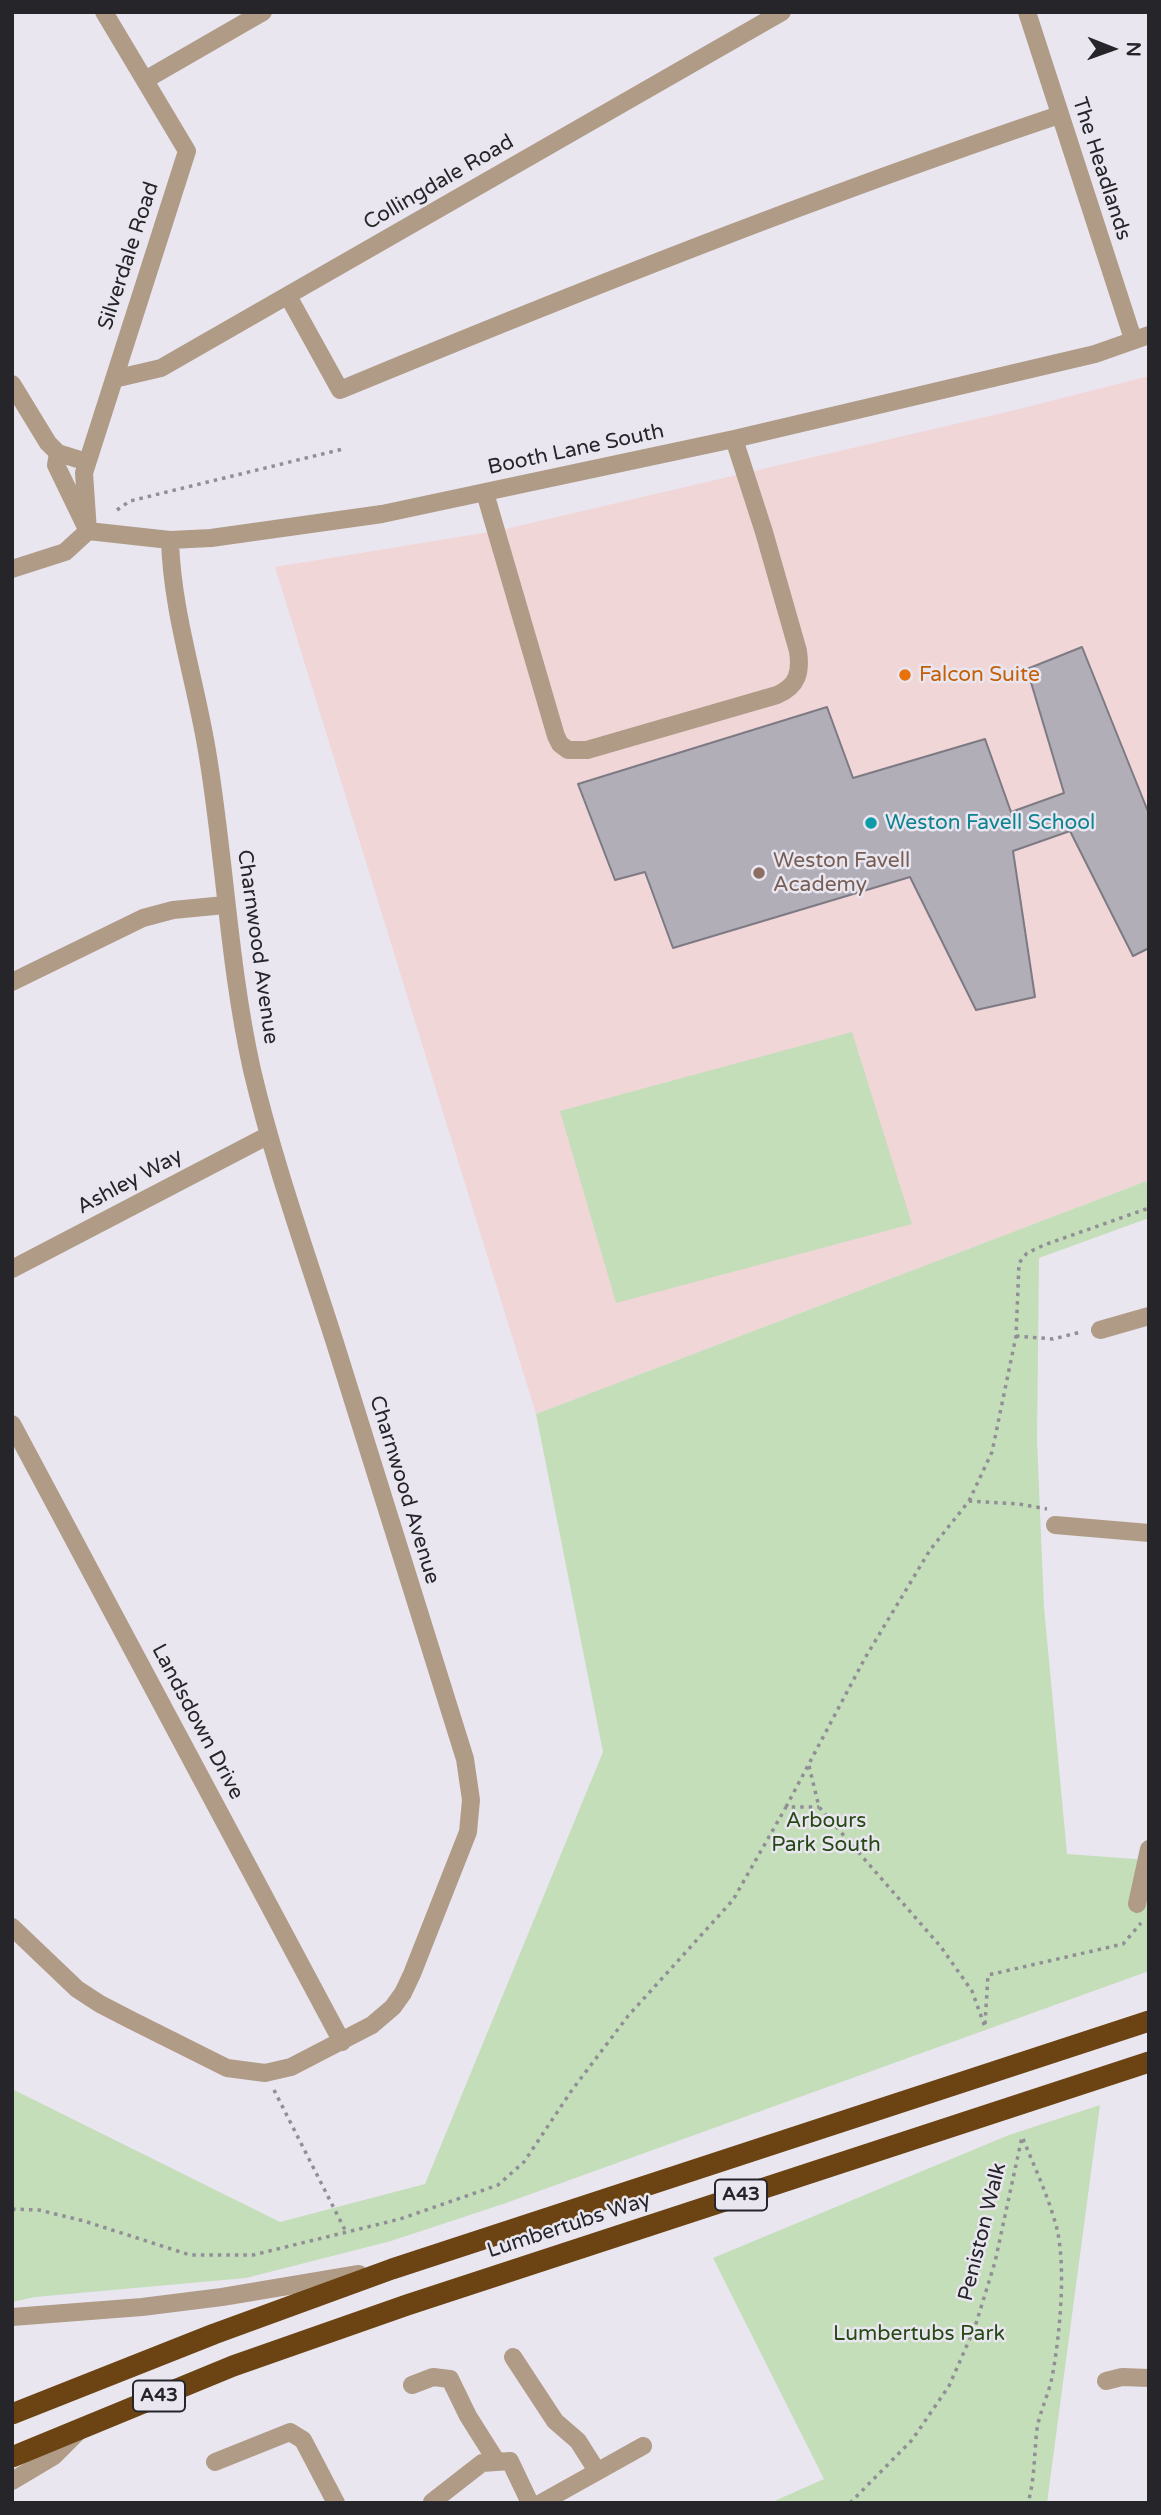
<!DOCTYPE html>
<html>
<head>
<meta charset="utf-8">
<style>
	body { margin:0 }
	#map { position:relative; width:1161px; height:2515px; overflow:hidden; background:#e9e6f0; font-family:"Varela Round",sans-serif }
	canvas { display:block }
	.frame { position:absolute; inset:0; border:14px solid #262529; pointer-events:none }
	.north { position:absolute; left:1077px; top:14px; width:70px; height:70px; -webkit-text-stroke:5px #e9e6f0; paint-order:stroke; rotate:91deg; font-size:19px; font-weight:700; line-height:28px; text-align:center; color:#262529 }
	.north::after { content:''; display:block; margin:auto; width:24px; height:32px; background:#262529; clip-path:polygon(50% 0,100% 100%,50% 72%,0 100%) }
</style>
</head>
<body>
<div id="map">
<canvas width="1161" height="2515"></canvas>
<div class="frame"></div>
<div class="north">N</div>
</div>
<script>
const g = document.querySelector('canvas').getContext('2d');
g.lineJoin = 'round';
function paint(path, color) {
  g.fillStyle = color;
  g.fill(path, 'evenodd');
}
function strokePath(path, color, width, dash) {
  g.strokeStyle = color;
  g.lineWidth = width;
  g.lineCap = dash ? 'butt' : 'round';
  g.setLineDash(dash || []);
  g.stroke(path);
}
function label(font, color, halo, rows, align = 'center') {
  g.font = font + ' "Varela Round",sans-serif';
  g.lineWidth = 5;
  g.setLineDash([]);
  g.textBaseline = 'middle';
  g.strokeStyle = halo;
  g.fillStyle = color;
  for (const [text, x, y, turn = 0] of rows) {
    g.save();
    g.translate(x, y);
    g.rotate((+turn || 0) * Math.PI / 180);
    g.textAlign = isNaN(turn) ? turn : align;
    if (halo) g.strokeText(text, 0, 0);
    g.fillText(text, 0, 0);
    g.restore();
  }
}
const education = new Path2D(`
	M1149,376V1180L536,1414L275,567L501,530L1015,410Z`);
const green = new Path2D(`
	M852,1032L912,1224L616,1303L560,1111Z
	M1149,1180V1218L1039,1258L1037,1440L1044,1607L1067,1854L1149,1860V1971L506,2203L391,2241L246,2278L35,2297L12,2302V2089L280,2222L425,2184L603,1752L536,1414Z
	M1100,2105L1047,2503H770L824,2479L713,2258L1009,2135Z`);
const building = new Path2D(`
	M1082,647L1149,814V948L1133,956L1070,831L1013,851L1035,997L976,1010L910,877L673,948L645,872L615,880L578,784L827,707L853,778L985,739L1011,812L1064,793L1027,669Z`);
const path = new Path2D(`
	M117,510L130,501L343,449
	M1016,1336L1053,1339L1081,1332
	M969,1501L992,1452L1016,1336L1019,1263L1027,1253L1044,1245L1149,1208
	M809,1766L819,1807L941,1947L972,1991L985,2027
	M786,1807L865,1658L930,1550L969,1501L1019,1504L1047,1509
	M985,2024L988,1975L1123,1944L1141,1923
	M274,2090L346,2232
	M1023,2139C1035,2168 1049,2198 1057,2229C1066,2268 1060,2332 1053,2372C1050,2392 1040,2410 1037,2429C1034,2454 1035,2478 1028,2503
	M12,2209L39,2210L84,2221L190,2255H253L400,2219L498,2185L524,2162L572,2090L628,2016L733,1900L786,1807H819
	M850,2503L912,2440L949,2386L975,2327L995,2262L1022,2137`);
const minor = new Path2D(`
	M1027,12L1133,339
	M145,80L263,12
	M288,296L340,390C577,292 816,197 1059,115
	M114,379L161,368L782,12
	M12,384L48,443L58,453L87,462
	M58,453L56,465L85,525
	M485,493L556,736L560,744L568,750H587L777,695C798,686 801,672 798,651L764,532L734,439
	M88,531L84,473L187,151L104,12
	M12,569L65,552L88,531L170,540L211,538L382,514L734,439L1095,354L1149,335
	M12,982L143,918L173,910L225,905
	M12,1269L269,1135
	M1100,1330L1149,1316
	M12,1424L342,2042
	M1055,1525L1149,1533
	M1137,1904L1149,1849
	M12,1927L77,1989L100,2004L131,2020L227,2068L265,2073L291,2067L372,2025L393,2007L403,1993L412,1974L468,1832L471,1800L465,1759C421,1620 379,1481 335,1343C306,1252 274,1163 252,1070C229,967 225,861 208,757C197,685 172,614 170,540
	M12,2317L142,2307L222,2297L359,2274
	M513,2357L555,2421L578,2441L597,2471
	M1106,2381L1122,2377L1149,2378
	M412,2385L433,2377L450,2379L468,2416L497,2462
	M215,2462L290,2432L303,2440L336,2503
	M12,2481L54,2456L79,2431
	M432,2502L482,2463L510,2461L530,2503
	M541,2503L643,2446`);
const highway = new Path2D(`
	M12,2414L214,2334L392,2269L1149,2021
	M12,2457L233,2366L407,2305L1149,2062`);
const markers = [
	[905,675,7,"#e8710a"],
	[871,823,7,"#0f9aa8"],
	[759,873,7,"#8d6e63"]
];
const shields = [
	[741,2195,52],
	[159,2396,52]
];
const shieldNames = [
	["A43",741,2195],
	["A43",159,2396]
];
const streetNames = [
	["The Headlands",1101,169,72],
	["Collingdale Road",439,183,-30],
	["Silverdale Road",129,256,-72],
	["Booth Lane South",576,450,-12],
	["Charnwood Avenue",257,947,82],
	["Ashley Way",130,1182,-28],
	["Charnwood Avenue",404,1490,73],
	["Landsdown Drive",197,1722,62],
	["Lumbertubs Way",569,2226,-18],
	["Peniston Walk",983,2232,-76]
];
const foodNames = [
	["Falcon Suite",919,675]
];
const cultureNames = [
	["Weston Favell School",885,823]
];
const educationNames = [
	["Weston Favell",773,861],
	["Academy",773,885]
];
const parkNames = [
	["Arbours",826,1821],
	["Park South",826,1845],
	["Lumbertubs Park",919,2334]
];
paint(education, '#f1d6d8');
paint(green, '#c4deb9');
paint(building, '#b1aeb8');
strokePath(building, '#7d7a84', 2);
strokePath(path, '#918f96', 3.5, [3.5, 5]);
strokePath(minor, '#b09b87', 18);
strokePath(highway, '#6c4312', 21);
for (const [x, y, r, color] of markers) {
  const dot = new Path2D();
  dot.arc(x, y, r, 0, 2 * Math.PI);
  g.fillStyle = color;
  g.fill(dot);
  strokePath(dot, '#e9e6f0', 2.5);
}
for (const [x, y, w] of shields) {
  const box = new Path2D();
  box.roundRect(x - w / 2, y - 15.5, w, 31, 5);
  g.fillStyle = '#e9e6f0';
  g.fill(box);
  strokePath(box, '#262529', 2);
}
label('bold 19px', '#262529', null, shieldNames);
label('21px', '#262529', '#e9e6f0', streetNames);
label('21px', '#c56008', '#e9e6f0', foodNames, 'left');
label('21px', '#0d838f', '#e9e6f0', cultureNames, 'left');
label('21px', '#785e54', '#e9e6f0', educationNames, 'left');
label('21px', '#264914', '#e9e6f0', parkNames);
</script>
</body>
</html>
